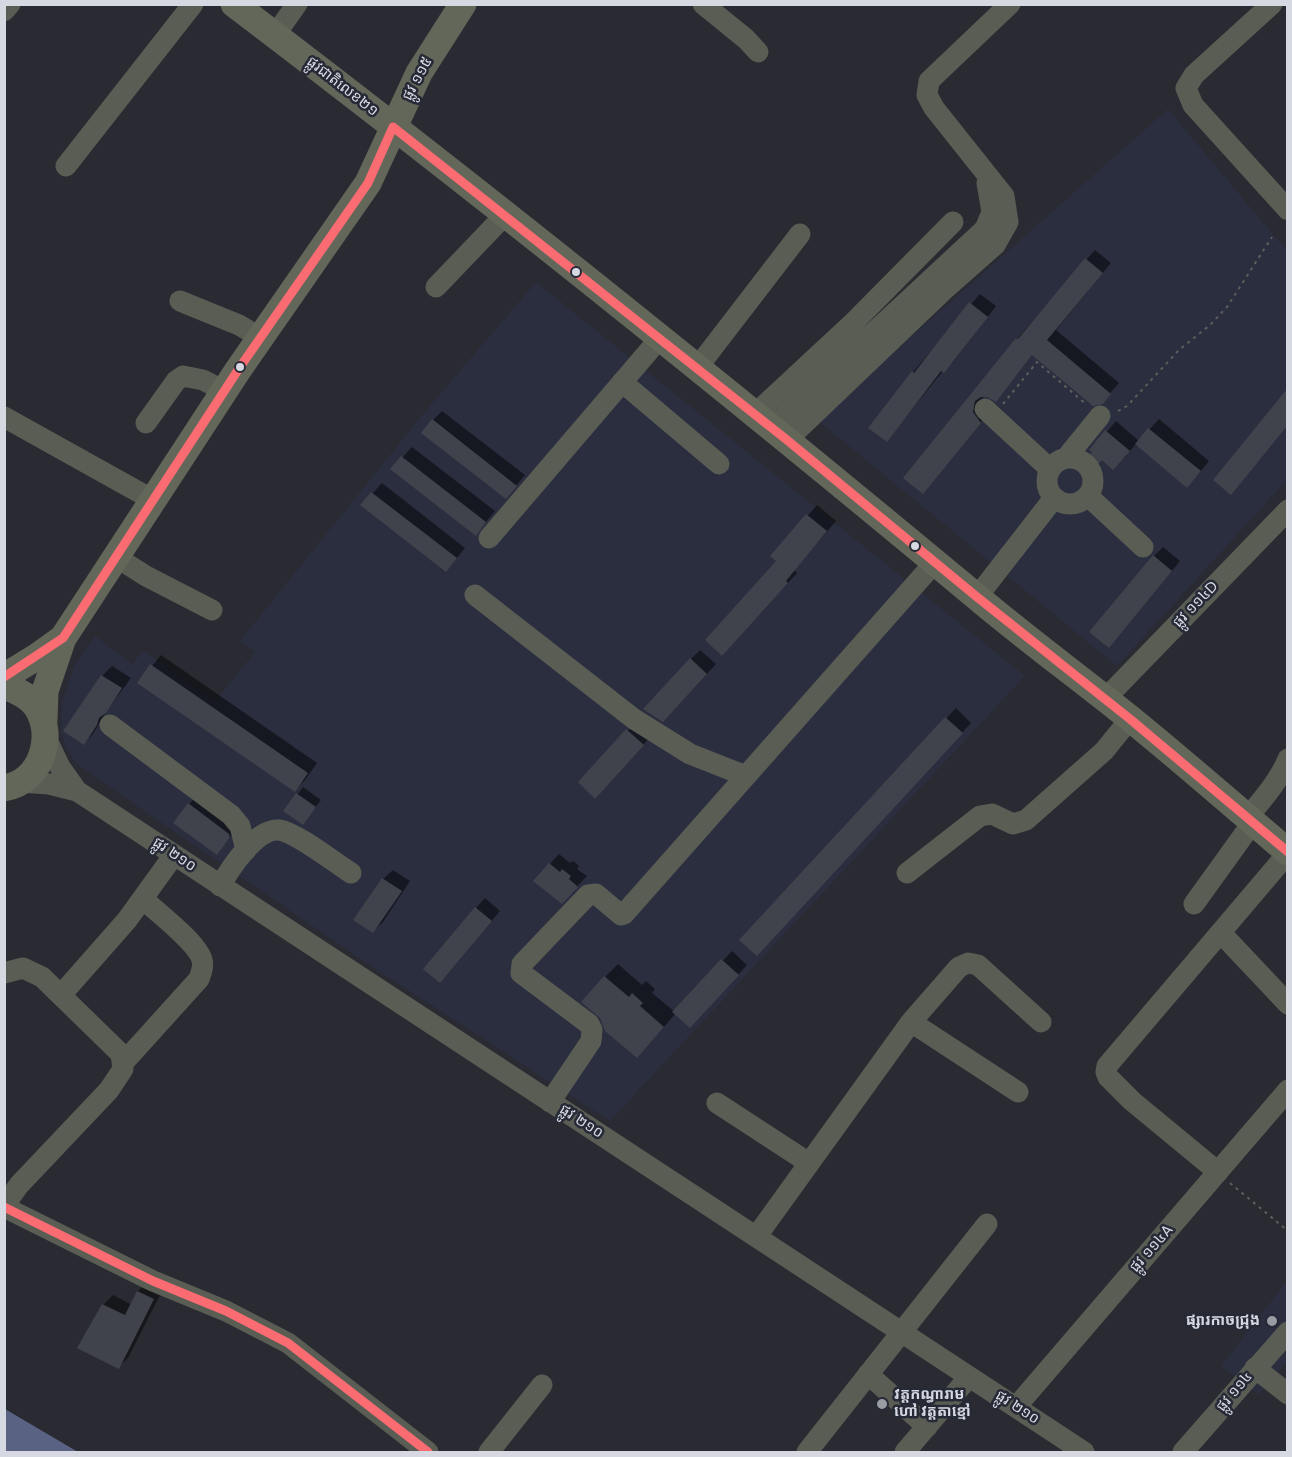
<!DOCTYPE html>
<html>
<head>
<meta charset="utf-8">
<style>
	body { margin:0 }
	#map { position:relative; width:1292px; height:1457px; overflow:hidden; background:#2a2b32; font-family:Poppins,sans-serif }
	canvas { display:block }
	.frame { position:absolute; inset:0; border:6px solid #d7d9e2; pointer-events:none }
</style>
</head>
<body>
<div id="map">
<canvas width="1292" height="1457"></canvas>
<div class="frame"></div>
</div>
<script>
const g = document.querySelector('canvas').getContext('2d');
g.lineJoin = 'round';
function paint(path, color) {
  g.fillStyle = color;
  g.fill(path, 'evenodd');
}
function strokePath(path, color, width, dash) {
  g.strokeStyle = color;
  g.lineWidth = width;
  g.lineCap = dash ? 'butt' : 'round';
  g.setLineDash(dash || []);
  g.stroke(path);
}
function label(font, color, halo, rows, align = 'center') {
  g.font = font + ' Poppins,"Noto Sans Khmer",sans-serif';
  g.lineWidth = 5;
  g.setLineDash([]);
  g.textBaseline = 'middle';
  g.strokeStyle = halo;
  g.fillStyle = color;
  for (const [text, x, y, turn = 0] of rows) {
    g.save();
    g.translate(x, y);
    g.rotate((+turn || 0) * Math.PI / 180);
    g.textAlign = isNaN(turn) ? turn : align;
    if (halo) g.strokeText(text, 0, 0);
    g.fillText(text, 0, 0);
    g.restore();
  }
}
const built = new Path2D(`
	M1168,109L1287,251V480L1117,666L817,420Z
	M536,282L1025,676L610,1121L368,964L76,764L65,746L61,731L62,701L75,664L95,636L132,664L143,650L215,701L255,652L240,641L423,414Z
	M1287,1281V1360L1259,1395L1221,1366Z`);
const water = new Path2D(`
	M5,1409L78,1452H79H5Z`);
const shadow = new Path2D(`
	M1095,250L1111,263L1056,330L1119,383L1102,402L1033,354L996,400L983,395L982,402L989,412L932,482L906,478L1017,339Z
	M980,294L996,306L953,362L944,371H943L887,440L913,372Z
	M442,411L525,475L515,487L433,420Z
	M1159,419L1209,461L1197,476L1137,443L1123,459L1094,452L1091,450L1116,421L1139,441Z
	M412,447L495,511L476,534L392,469Z
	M382,483L465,548L455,560L362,505Z
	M817,505L836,521L794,570L797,573L732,644L778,561L772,556Z
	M1163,547L1180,561L1118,637L1154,556Z
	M700,650L716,664L673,711L691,659Z
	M161,655L317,763L305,780L295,790L139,682Z
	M112,666L131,678L108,709L93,734L84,743L65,731L103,675Z
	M956,708L971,723L766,945L741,940Z
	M637,721L652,735L605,787L580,782Z
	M303,787L321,800L303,823L285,811Z
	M198,795L239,827L216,853L189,804Z
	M559,854L570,863L573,861L579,866L577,869L587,876L562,902L550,864Z
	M393,870L410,881L383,922L373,931L383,879Z
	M485,898L500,911L450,971L476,908Z
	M732,951L747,965L700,1017L676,1013L650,1043L605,977L618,964L642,985L646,981L655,989L652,993L675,1012Z
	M148,1282L163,1289L128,1358L118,1367L103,1305L113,1295L132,1305L138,1291Z`);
const building = new Path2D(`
	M1085,258L1103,273L1047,340L1111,394L1103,404L1093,406L1032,355L996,402L987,397H981L975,401L973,412L981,423L923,494L903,478L1016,338L1018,339Z
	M969,302L988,317L944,373L941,371L887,442L868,428L912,371L914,373Z
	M1287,389V426L1231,495L1213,480Z
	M432,419L517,486L506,499L421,433Z
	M1148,428L1201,471L1187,488L1135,444Z
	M1105,430L1130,451L1113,470L1102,460L1095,468L1085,460L1092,452L1089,450Z
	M401,456L486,522L476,536L390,469Z
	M371,492L457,558L446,572L360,505Z
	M806,514L827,531L786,581L788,583L722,656L705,640L776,561L770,556Z
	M1153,555L1172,571L1109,648L1089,632Z
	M690,658L707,674L663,722L643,709Z
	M150,664L308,773L295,792L137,683Z
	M101,675L122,688L106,713L99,718L97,725L84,745L63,731Z
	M945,717L963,733L757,956L739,940Z
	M626,729L644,745L595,799L578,782Z
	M296,793L316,807L303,825L283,811Z
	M188,803L229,834L230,837L217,855L173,823Z
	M549,863L560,872L562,869L571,876L569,879L578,887L562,904L533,881Z
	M382,878L402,891L373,933L353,920Z
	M475,907L492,921L440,983L423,969Z
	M721,959L739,975L690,1028L672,1012Z
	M604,976L629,997L632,993L643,1003L640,1006L664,1027L637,1058L605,1031L600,1018L581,1002Z
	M137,1291L154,1299L119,1369L77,1348L102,1304L125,1315Z`);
const path = new Path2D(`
	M1003,404L1037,362L1087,405
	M1118,411L1127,406L1179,350L1210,325L1227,307L1272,237
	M1230,1183L1288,1231`);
const minor = new Path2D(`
	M703,4L746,39L758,52
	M1272,4L1194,75L1186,88L1193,105L1288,210
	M4,11L10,4
	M275,35L297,4
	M66,166L193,4
	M436,287L505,215
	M180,301L239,325L261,338
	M697,368L800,234
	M622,382L719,464
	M985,409L1050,469
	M755,414L854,322L953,222
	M4,417L153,500
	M146,423L176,381L183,376L203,380L224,391
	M771,428L985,229L992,212L987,183
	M787,440L944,290L995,245L1008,222L1004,196L934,108L927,95L929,81L1010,4
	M1047 481a23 23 0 1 1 46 0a23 23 0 1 1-46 0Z
	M1066,458L1100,416
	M1088,496L1143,547
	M489,538L660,338
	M116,557L146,576L212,610
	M475,595L634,719L690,754L746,776
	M977,597L1054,498
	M1104,700L1288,510
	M110,725L231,815L240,826L246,850
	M46,738L60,767L77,791
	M19,782L49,784L77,791L1084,1452
	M1247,818C1262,800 1279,781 1288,759
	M907,873L980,816L992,814L1013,824L1026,820L1104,751L1130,719
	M220,886C230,869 256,828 279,830C296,832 335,863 351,873
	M1194,904L1253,822
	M1221,933L1288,1004
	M4,973L23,968L42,977L121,1054L123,1069L109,1090L19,1185L4,1206
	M61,995L127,920L174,855
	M911,1022L1018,1092
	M124,1062L199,979C201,973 204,967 202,960C198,943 157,912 143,899
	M550,1102L591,1041L592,1030L589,1024L521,973L522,964L588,895L596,894L621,915L624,914L936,561
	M717,1103L809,1163
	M1218,1172L1132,1101L1108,1077L1106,1072L1107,1066L1288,853
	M4,1207L153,1281L226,1311L288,1343L428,1452
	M756,1237L911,1022L959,967L968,963L978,965L1041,1022
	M1255,1368L1288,1394
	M868,1374L927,1427
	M1016,1407L1288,1090
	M489,1452L542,1385
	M807,1452L987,1224
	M905,1452L969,1377
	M1183,1452L1288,1332`);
const major = new Path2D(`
	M234,4C487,196 734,395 978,598C1028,640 1081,679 1132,720C1185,763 1236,808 1288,852
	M4,677L38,656L63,638
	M4,686C16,690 28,695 36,706C56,735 42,782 4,788
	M44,720L45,691L63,638L238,370L368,183L419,73L463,4`);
const bus1 = new Path2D(`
	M4,677L63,638L238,370L368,183L393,127L787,440L977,597L1130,719L1288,852
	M4,1207L153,1281L226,1311L288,1343L428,1452`);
const markers = [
	[576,272,5,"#d7d9e2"],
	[240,367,5,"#d7d9e2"],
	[915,546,5,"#d7d9e2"],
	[1272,1321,6,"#9a9ca4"],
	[882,1404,6,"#9a9ca4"]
];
const streetNames = [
	["ផ្លូវ ១១៥",418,79,-62],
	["ផ្លូវជាតិលេខ២១",342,87,38],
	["ផ្លូវ ១១៤D",1196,605,-46],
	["ផ្លូវ ២១០",174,855,34],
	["ផ្លូវ ២១០",581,1122,33],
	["ផ្លូវ ១១៤A",1152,1249,-49],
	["ផ្លូវ ១១៤",1235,1392,-50],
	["ផ្លូវ ២១០",1017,1408,33]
];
const poiNames = [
	["ផ្សារកាចជ្រុង",1260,1321],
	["វត្តកណ្ធារាម",894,1395,"left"],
	["ហៅ វត្តតាខ្មៅ",894,1412,"left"]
];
paint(built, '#2a2e3f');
paint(water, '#596282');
paint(shadow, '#0007');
paint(building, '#41434c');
strokePath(path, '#5c5f5b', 2, [3, 4.5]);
strokePath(minor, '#5a5d54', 21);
strokePath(major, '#63675a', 27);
strokePath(bus1, '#fb6c72', 9);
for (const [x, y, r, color] of markers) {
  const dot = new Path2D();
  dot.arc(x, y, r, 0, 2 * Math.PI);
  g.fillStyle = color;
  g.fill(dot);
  strokePath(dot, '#262936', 2);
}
label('15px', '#d7d9e2', '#262936', streetNames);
label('bold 15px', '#d7d9e2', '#262936', poiNames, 'right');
</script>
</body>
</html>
